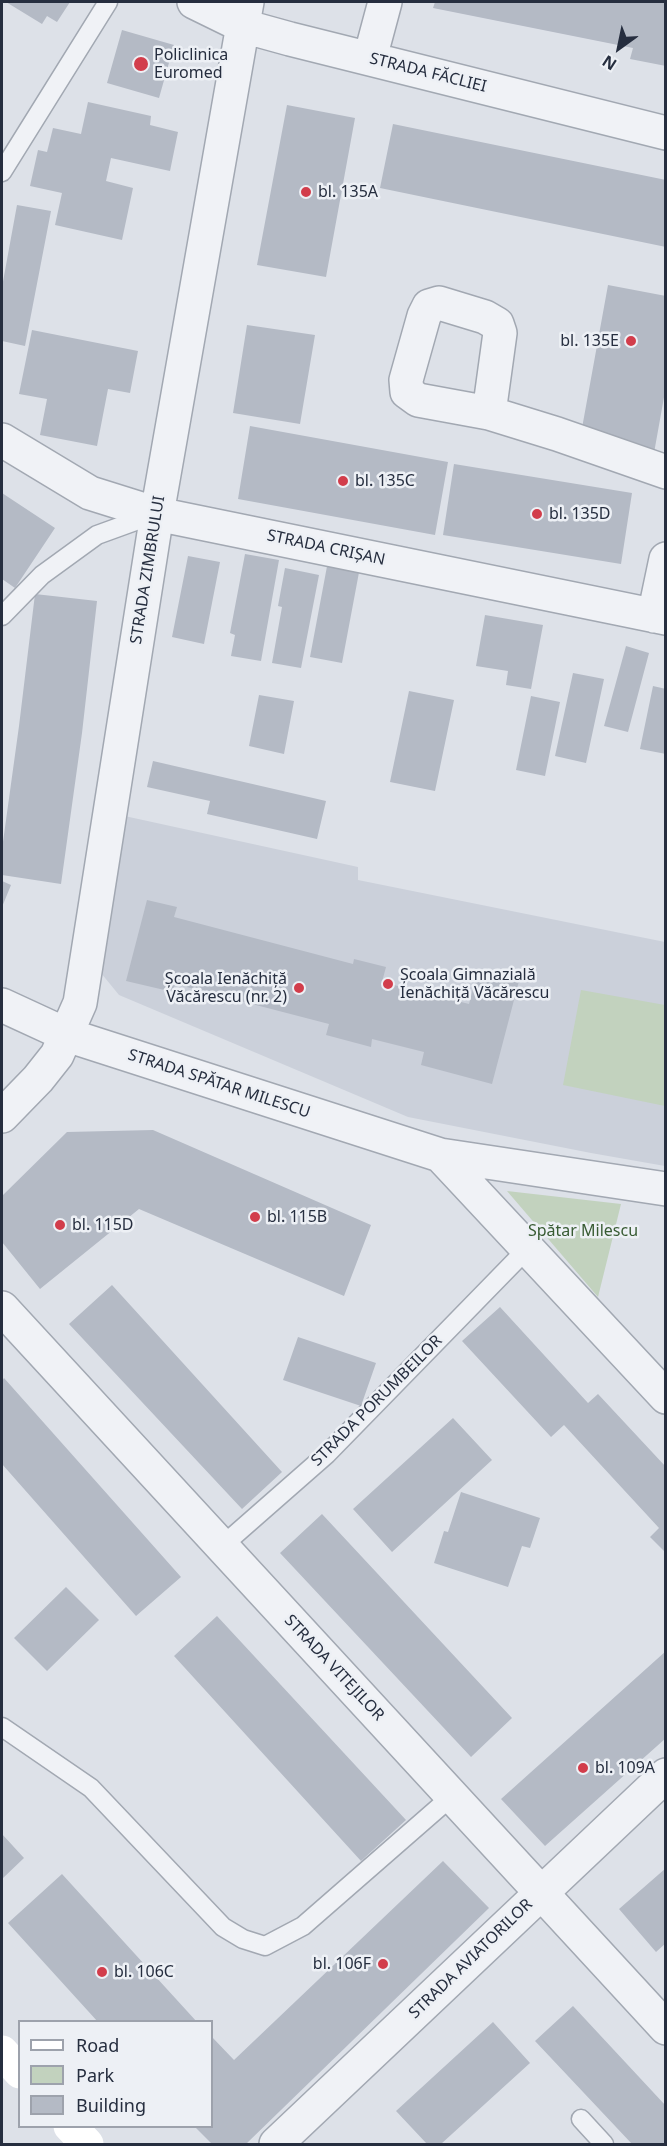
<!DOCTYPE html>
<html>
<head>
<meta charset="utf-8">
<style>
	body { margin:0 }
	#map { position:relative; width:667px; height:2146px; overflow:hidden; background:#dde1e8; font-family:"Noto Sans",sans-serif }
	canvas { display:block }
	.frame { position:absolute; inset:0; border:3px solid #262e3f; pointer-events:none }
	.legend { position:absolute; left:18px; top:2020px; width:195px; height:108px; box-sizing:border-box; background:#edf0f5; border:2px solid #9da2ac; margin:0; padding:8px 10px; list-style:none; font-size:18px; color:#262e3f }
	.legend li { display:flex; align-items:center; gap:12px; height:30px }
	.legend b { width:30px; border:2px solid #9da2ac }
	.north { position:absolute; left:589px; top:18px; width:60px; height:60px; -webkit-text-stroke:4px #edf0f5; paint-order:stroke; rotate:213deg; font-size:16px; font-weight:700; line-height:24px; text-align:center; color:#262e3f }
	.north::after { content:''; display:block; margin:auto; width:21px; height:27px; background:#262e3f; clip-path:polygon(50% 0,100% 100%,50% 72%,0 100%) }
</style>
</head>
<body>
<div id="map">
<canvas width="667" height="2146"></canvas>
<div class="frame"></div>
<ul class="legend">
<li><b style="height:8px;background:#fff"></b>Road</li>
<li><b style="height:16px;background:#c2d2be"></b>Park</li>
<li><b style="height:16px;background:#b4bac5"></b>Building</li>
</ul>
<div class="north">N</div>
</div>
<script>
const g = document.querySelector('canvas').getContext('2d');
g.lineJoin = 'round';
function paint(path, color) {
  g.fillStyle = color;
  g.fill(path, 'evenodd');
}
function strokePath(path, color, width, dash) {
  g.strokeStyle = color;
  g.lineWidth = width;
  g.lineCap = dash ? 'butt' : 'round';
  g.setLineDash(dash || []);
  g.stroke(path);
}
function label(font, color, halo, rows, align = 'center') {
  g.font = font + ' "Noto Sans",sans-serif';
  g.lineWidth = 5;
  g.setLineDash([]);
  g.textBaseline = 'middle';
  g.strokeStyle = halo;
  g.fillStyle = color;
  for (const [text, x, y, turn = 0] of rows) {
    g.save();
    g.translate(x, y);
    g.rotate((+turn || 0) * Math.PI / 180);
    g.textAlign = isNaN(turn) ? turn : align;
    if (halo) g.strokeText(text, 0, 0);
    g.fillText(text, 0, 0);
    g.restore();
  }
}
const built = new Path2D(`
	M120,815L358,867V880L665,942V1166L591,1153L408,1117L119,995L101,973Z`);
const green = new Path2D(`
	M581,990L665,1005V1106L563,1085Z
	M507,1191L621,1204L598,1297Z`);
const building = new Path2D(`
	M6,2H70L57,22L47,16L42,24Z
	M435,2H666V66L630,59L633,48L433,8Z
	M122,30L174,45L159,98L107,83Z
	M88,102L151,116L150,125L178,132L170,171L111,158L106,181L133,188L122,240L55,225L62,193L30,186L38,150L47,152L53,128L81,134Z
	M287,105L355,118L326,277L257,265Z
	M393,124L666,180V247L380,188Z
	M17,205L51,211L25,346L2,341V287Z
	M608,285L666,296V386L654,453L580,439Z
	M247,325L315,335L300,424L233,413Z
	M32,330L138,351L130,393L108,389L97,446L40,435L47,399L19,394Z
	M250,426L448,462L435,535L238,499Z
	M454,464L632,493L621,564L443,535Z
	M2,493L55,528L15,588L2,579Z
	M245,554L279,560L261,661L231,656L235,635L230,633Z
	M188,556L220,562L204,644L172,637Z
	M328,561L360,567L342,663L310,657Z
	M285,568L319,575L301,668L272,663L282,607L278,606Z
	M35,594L97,601L82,733L61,884L2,875V849L19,726Z
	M485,615L543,625L531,689L506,685L508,671L476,666Z
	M626,646L649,653L628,732L604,726Z
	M573,673L604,679L586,763L555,756Z
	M653,686L666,689V754L640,749Z
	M409,691L454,700L435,791L390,782Z
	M259,695L294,701L284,754L249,746Z
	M531,696L560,702L545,776L516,770Z
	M153,761L326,801L317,839L207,814L210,801L147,787Z
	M2,881L11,885L2,907Z
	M147,900L177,907L174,917L353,964L354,959L386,967L382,982L469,1004L478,970L519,981L492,1084L421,1065L424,1052L372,1039L371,1047L326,1035L329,1024L175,984L173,992L126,981Z
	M153,1130L371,1225L344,1296L139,1209L40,1289L2,1242V1196L67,1132Z
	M112,1285L282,1472L242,1509L69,1324Z
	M500,1307L588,1403L598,1394L666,1467V1553L650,1537L659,1528L564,1425L551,1437L462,1341Z
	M298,1337L376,1363L361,1406L283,1380Z
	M4,1378L181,1577L136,1616L2,1464V1381Z
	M453,1418L492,1460L392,1552L353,1509Z
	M461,1492L540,1518L530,1548L522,1546L508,1587L434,1563L444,1531L448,1532Z
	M322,1514L512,1718L471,1757L280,1553Z
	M66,1587L99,1620L47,1671L14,1638Z
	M217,1616L406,1820L361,1861L174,1656Z
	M666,1651V1738L545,1846L501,1799Z
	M2,1834L24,1858L2,1879Z
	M443,1861L489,1908L246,2144H212L195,2127H212V2037L234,2060Z
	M666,1868V1943L656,1952L619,1909Z
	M62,1874L197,2022H98L8,1923Z
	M573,2006L666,2106V2144H632L535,2041Z
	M493,2022L530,2063L441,2144H427L396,2111Z`);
const service = new Path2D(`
	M2,172L108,2
	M2,616L42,575L97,535L152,515
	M221,1547L327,1454L527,1249
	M2,1727L91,1788L223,1927L243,1939L265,1946L303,1926L452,1796
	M581,2119L604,2144`);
const minor = new Path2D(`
	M194,2L243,26L290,39L666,133
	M370,58L385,2
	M489,413L418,400L407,392L406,380L424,316L429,306L439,303L485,317L497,324L500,333L489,413L557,434L666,472
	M2,440L90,493L157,514L666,618
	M654,616L666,559
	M2,1005L67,1035L440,1155L666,1189
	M2,1116L38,1079L57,1055L80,1003L157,514L247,2
	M440,1155L666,1397
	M2,1308L666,2028
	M276,2144L666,1775`);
const secondary = new Path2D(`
	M2,2052L20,2072
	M70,2126L87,2144`);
const markers = [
	[141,64,8,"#d23d4b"],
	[306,192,6,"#d23d4b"],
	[631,341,6,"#d23d4b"],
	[343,481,6,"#d23d4b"],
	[537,514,6,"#d23d4b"],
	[388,984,6,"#d23d4b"],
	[299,988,6,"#d23d4b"],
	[255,1217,6,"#d23d4b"],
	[60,1225,6,"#d23d4b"],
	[583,1768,6,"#d23d4b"],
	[383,1964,6,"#d23d4b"],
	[102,1972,6,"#d23d4b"]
];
const poiNames = [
	["Policlinica",154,55],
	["Euromed",154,73],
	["bl. 135A",318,192],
	["bl. 135E",619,341,"right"],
	["bl. 135C",355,481],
	["bl. 135D",549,514],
	["Școala Gimnazială",400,975],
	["Ienăchiță Văcărescu",400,993],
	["Școala Ienăchiță",287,979,"right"],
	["Văcărescu (nr. 2)",287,997,"right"],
	["bl. 115B",267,1217],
	["bl. 115D",72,1225],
	["bl. 109A",595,1768],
	["bl. 106F",371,1964,"right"],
	["bl. 106C",114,1972]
];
const streetNames = [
	["STRADA FĂCLIEI",428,73,14],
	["STRADA CRIȘAN",326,548,12],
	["STRADA ZIMBRULUI",148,570,-81],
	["STRADA SPĂTAR MILESCU",219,1084,18],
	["STRADA PORUMBEILOR",377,1401,-45],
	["STRADA VITEJILOR",334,1668,47],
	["STRADA AVIATORILOR",471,1959,-44]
];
const parkNames = [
	["Spătar Milescu",583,1231]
];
paint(built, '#cbd0da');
paint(green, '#c2d2be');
paint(building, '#b4bac5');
strokePath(service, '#a2a8b2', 21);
strokePath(minor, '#a2a8b2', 36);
strokePath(service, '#f0f2f6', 18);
strokePath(minor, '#f0f2f6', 33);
strokePath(secondary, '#fff', 33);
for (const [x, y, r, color] of markers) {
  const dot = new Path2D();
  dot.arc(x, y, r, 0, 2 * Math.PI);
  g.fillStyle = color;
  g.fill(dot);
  strokePath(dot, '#edf0f5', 2);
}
label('16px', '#262e3f', '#edf0f5', poiNames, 'left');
label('16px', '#262e3f', '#edf0f5', streetNames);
label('16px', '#385b33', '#edf0f5', parkNames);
</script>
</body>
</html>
